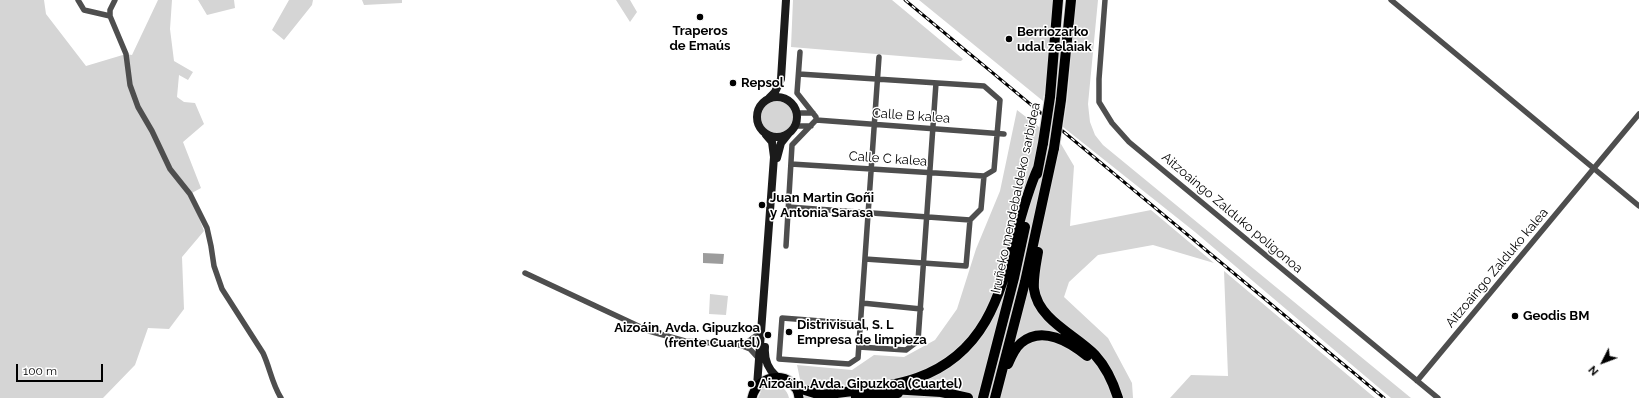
<!DOCTYPE html>
<html>
<head>
<meta charset="utf-8">
<style>
	body { margin:0 }
	#map { position:relative; width:1639px; height:398px; overflow:hidden; background:#fff; font-family:Raleway,sans-serif }
	canvas { display:block }
	.north { position:absolute; left:1583px; top:342px; width:40px; height:40px; -webkit-text-stroke:3px #fff; paint-order:stroke; rotate:228deg; font-size:11px; font-weight:700; line-height:16px; text-align:center; color:#000 }
	.north::after { content:''; display:block; margin:auto; width:14px; height:18px; background:#000; clip-path:polygon(50% 0,100% 100%,50% 72%,0 100%) }
	.scale { position:absolute; left:16px; top:364px; width:87px; height:18px; box-sizing:border-box; border:2px solid #000; border-top:0; padding-left:5px; font-size:12px; line-height:14px; white-space:nowrap; color:#000; -webkit-text-stroke:3px #fff; paint-order:stroke }
</style>
</head>
<body>
<div id="map">
<canvas width="1639" height="398"></canvas>
<div class="north">N</div>
<div class="scale">100 m</div>
</div>
<script>
const g = document.querySelector('canvas').getContext('2d');
g.lineJoin = 'round';
function paint(path, color) {
  g.fillStyle = color;
  g.fill(path, 'evenodd');
}
function strokePath(path, color, width, dash) {
  g.strokeStyle = color;
  g.lineWidth = width;
  g.lineCap = dash ? 'butt' : 'round';
  g.setLineDash(dash || []);
  g.stroke(path);
}
function label(font, color, halo, rows, align = 'center') {
  g.font = font + ' Raleway,sans-serif';
  g.lineWidth = 3;
  g.setLineDash([]);
  g.textBaseline = 'middle';
  g.strokeStyle = halo;
  g.fillStyle = color;
  for (const [text, x, y, turn = 0] of rows) {
    g.save();
    g.translate(x, y);
    g.rotate((+turn || 0) * Math.PI / 180);
    g.textAlign = isNaN(turn) ? turn : align;
    if (halo) g.strokeText(text, 0, 0);
    g.fillText(text, 0, 0);
    g.restore();
  }
}
const green = new Path2D(`
	M0,0H44L46,14L86,66L126,54L132,55L158,0H172L170,29L174,61L193,72L188,80L179,75L177,97L184,102L195,103L204,124L183,142L201,188L190,194L204,231L182,257L184,309L169,329L148,328L135,365L103,398H0Z
	M198,0H234L235,8L207,15Z
	M289,0H313L312,5L284,40L272,30Z
	M362,0H402V3L364,5Z
	M616,0H630L637,12L630,22Z
	M793,0H892L963,59L961,61L791,47Z
	M919,0H1053L1049,59L1043,101Z
	M1076,0H1098L1088,104L1090,122L1095,135L1103,145L1411,398H1391L1195,232L1063,127L1067,101Z
	M761 117a17 17 0 1 1 34 0a17 17 0 1 1-34 0Z
	M1017,110L1061,144L1074,166L1070,226L1151,210L1214,263L1153,245L1098,255L1069,282L1064,297L1108,338L1132,383L1133,398H804L797,365L852,370L874,355L904,357L935,340L957,309L976,249L1000,191Z
	M1224,271L1375,398H1170L1191,375L1228,376Z
	M710,294L728,296L726,315L709,314Z
	M772,385C781,385 787,389 789,398H758L762,389Z`);
const water = new Path2D(`
	M703,253L724,254L723,264L703,263Z`);
const minor = new Path2D(`
	M78,0L84,10L110,16
	M115,0L110,10V16L126,54L130,85L138,107L152,131L170,169L190,194L207,228L211,246L214,266L222,289L263,353C270,368 272,384 281,398
	M1105,0L1099,79V102L1112,123L1129,142L1438,398
	M1391,0L1639,206
	M799,74L984,86L1000,100L994,170L984,176L981,209L970,220L966,266L865,259
	M797,113H813
	M816,120L1004,134
	M795,126H811
	M791,164L984,176
	M788,207L970,220
	M786,246L792,145L816,120V117L797,93L800,52
	M525,273L649,331L685,341L740,345L750,349L759,359
	M862,303L921,309
	M860,324L782,318L779,359L849,364L858,358L879,57
	M740,345L749,341L761,332
	M859,347L906,350L918,341L936,83
	M1417,381L1639,114`);
const secondary = new Path2D(`
	M757 117a20 20 0 1 1 40 0a20 20 0 1 1-40 0Z
	M769,98L775,92L781,79L786,0
	M777,158L781,143L789,133
	M765,347C764,359 767,368 776,376
	M757,386L774,157L772,142L766,135`);
const trunk = new Path2D(`
	M752,398C758,371 796,370 799,398`);
const motorway = new Path2D(`
	M1050,97L1058,0
	M1061,100L1071,0
	M1037,174L1043,143
	M1038,252C1036,264 1033,277 1034,289C1038,320 1076,335 1095,355C1107,368 1113,382 1118,398
	M1008,364C1011,357 1015,348 1021,343C1042,325 1070,342 1087,356
	M795,387L821,395L861,390
	M891,389L941,392L968,398
	M854,391C875,387 897,386 917,378C1012,344 1003,245 1038,168
	M856,397L898,393
	M983,398L1014,278L1025,227
	M995,398L1025,282L1054,148`);
const rail = new Path2D(`
	M905,0L1384,398`);
const motorwayBridge = new Path2D(`
	M1043,143L1050,97
	M1054,148L1061,100`);
const markers = [
	[700,17,4,"#000"],
	[1009,39,4,"#000"],
	[733,83,4,"#000"],
	[762,205,4,"#000"],
	[1515,316,4,"#000"],
	[789,332,4,"#000"],
	[768,335,4,"#000"],
	[751,384,4,"#000"]
];
const poiNames = [
	["Traperos",700,31,"center"],
	["de Emaús",700,46,"center"],
	["Berriozarko",1017,32],
	["udal zelaiak",1017,47],
	["Repsol",741,83],
	["Juan Martin Goñi",770,198],
	["y Antonia Sarasa",770,213],
	["Geodis BM",1523,316],
	["Distrivisual, S. L",797,325],
	["Empresa de limpieza",797,340],
	["Aizoáin, Avda. Gipuzkoa",760,328,"right"],
	["(frente Cuartel)",760,343,"right"],
	["Aizoáin, Avda. Gipuzkoa (Cuartel)",759,384]
];
const streetNames = [
	["Calle B kalea",911,116,4],
	["Calle C kalea",888,159,4],
	["Iruñeko mendebaldeko sarbidea",1016,198,-78],
	["Aitzoaingo Zalduko poligonoa",1232,213,40],
	["Aitzoaingo Zalduko kalea",1497,268,-50]
];
paint(green, '#d5d5d5');
paint(water, '#9c9c9c');
strokePath(trunk, '#dbdbdb', 11);
strokePath(motorway, '#dbdbdb', 12);
strokePath(minor, '#4e4e4e', 5.5);
strokePath(secondary, '#1b1b1b', 8);
strokePath(trunk, '#000', 9);
strokePath(motorway, '#000', 10);
strokePath(rail, '#000', 3);
strokePath(rail, '#fff', 1.5, [4.5]);
strokePath(motorwayBridge, '#dbdbdb', 12, []);
strokePath(motorwayBridge, '#000', 10);
for (const [x, y, r, color] of markers) {
  const dot = new Path2D();
  dot.arc(x, y, r, 0, 2 * Math.PI);
  g.fillStyle = color;
  g.fill(dot);
  strokePath(dot, '#fff', 1.5);
}
label('bold 13px', '#000', '#fff', poiNames, 'left');
label('13px', '#000', '#fff', streetNames);
</script>
</body>
</html>
